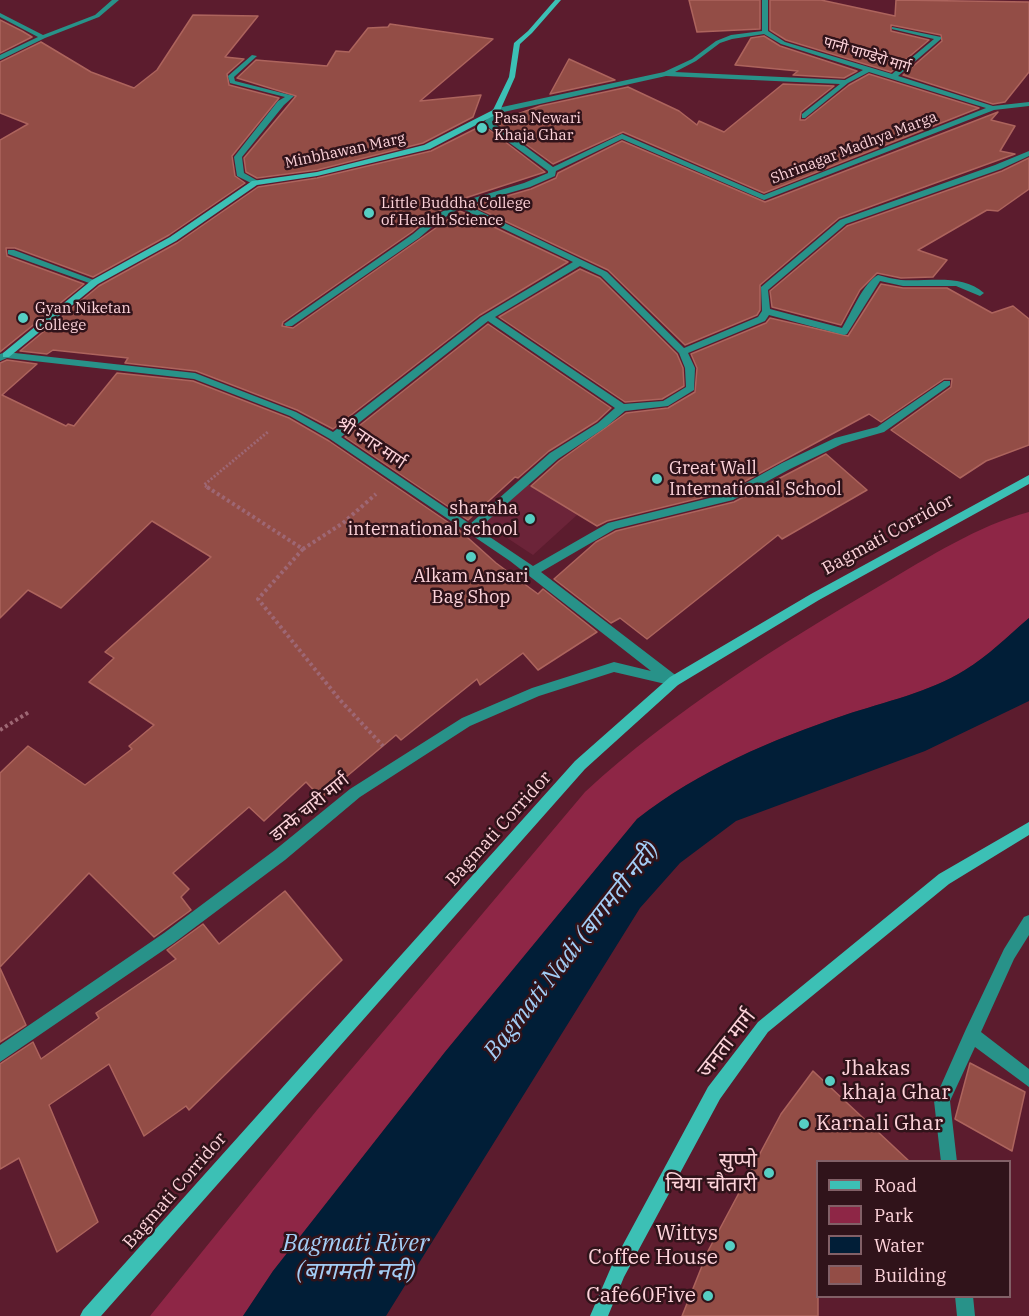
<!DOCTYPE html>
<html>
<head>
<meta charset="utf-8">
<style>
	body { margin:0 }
	#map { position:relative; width:1029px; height:1316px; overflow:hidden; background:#5c1c2e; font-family:"IBM Plex Serif",serif }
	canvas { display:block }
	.legend { position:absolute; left:816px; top:1160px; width:195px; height:138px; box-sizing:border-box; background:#30131a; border:2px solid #826067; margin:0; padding:8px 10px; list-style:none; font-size:18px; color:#fdd3da }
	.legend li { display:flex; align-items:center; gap:12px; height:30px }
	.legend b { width:30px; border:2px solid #826067 }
</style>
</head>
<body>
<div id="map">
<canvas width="1029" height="1316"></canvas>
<ul class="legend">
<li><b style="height:8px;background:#3cc0b5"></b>Road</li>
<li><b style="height:16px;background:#8e2646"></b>Park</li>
<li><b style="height:16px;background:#011e37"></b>Water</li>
<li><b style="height:16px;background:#934d46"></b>Building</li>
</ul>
</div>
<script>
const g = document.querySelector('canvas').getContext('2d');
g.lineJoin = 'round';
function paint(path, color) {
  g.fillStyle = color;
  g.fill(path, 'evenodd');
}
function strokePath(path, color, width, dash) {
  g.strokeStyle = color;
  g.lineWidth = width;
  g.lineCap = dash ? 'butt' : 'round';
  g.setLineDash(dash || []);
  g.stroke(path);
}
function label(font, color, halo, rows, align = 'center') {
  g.font = font + ' "IBM Plex Serif","Noto Sans Devanagari",serif';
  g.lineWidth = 5;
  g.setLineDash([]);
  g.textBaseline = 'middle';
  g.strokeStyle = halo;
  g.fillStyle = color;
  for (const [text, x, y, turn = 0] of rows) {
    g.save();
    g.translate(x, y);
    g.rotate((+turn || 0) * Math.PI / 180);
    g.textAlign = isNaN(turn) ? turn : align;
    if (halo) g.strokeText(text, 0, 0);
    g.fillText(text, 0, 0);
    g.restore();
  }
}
const built = new Path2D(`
	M528,484L577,515L533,555L483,522Z`);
const green = new Path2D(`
	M1029,512V618C1008,636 988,656 965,670C930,692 884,702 845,715C771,740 700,770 637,819L445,1052L273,1271L243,1316H150L317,1110L585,792C674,710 779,645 883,584C929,557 977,526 1029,512Z`);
const water = new Path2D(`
	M1029,618V701L925,751L736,821L680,863L640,908L386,1316H243L273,1271L445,1052L637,819C700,770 771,740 845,715C884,702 930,692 965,670C988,656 1008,636 1029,618Z`);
const building = new Path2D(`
	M689,0H760V29L697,32Z
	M770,0H821L895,16L896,0L1029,2V72L1005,102L993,104L903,75L942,41L941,35L891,25V31L929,40L891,72L786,40L770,30Z
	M193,15L258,16L225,57L244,59L227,74L229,85L279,98L232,156L235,176L245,183L169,235L93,277L15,248H6L7,256L84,284L0,352V140L28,124L0,113V62L41,42L91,72L134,88L157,70Z
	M0,20L22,31L32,37L0,53Z
	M390,24L493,39L420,101L481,95L473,117L423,143L317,170L257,178L246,172L244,158L296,96L237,78L256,60L327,66L336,51L349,52L368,28L388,27Z
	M764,36L780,46L857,71L844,78L793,75L798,71L735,65L751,38Z
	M569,59L615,80L550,94Z
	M869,74L979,108L764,193L623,132L553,164L495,122L540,106L628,87L679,111L697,125L699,121L724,132L783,84L834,86L801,112L800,120H805L849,85Z
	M998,112L991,120L1015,126L1000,151L1015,154L839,218L760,285V310L757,315L685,345L608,270L473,206L531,189L556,178L558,173L622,141L765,202Z
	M483,125L545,172L456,201L432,215L412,232L283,322L282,326L293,328L460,211L568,262L480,315L333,429L297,410L196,371L125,363L128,358L53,350L47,354L20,351L99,286L177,243L258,187L317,178L431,151Z
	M1029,158V189L998,211L987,210L918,250L947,260L933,277L901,278L877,273L860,290L841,325L772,307L770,291L847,226L1002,171Z
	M580,269L600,278L677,354L683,368L684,386L662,399L625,402L499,317Z
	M881,284L903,288H947L992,313L1013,306L1029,319V445L986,461L960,478L891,430L951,387L952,379H944L881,422L869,414L725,492L607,521L597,526L531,486L559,461L626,413L668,408L695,392L697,368L691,354L766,323L770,318L848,336Z
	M488,324L611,408L597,421L549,451L518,478L515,477L468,520L345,437Z
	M7,360L37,364L2,395L66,426L68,424L74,426L117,373L193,381L289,418L329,441L458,529L496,563L538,594L543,589L597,632L538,670L523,653L480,685L477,679L401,740L396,735L321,798L306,782L264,821L249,807L173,873L189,889L181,897L191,910L154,937L89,873L0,967V773L28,746L85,785L132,749L129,746L154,725L89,682L114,658L105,652L211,557L152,521L61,608L28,590L0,618V363Z
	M826,454L867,490L782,539L778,535L647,639L620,618L611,623L554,579L596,542L616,531L734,502Z
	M285,891L342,960L189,1110L186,1106L144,1136L109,1064L49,1105L98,1222L57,1252L19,1158L0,1169V1064L33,1042L41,1059L99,1018L96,1013L176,959L167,950L203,924L219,944Z
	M0,968L26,1025L0,1042Z
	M970,1063L1025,1092L1012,1151L955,1119Z
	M813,1071L909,1161H818V1316H682L708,1251L781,1114Z`);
const pathFar1 = new Path2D(`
	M210,489L204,485L269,431`);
const path = new Path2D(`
	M207,487L303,549L343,523L376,494
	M303,549L258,599L340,700L383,746
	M0,730L29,712`);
const street = new Path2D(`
	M112,0H119L99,17L45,38L0,60V55L38,37L0,17V13L43,35L95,15Z
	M762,0H768V31L785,42L892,74L934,39L892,29V27L941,37V39L898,76L993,106L1029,102V106L994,110L764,200L622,139L556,171L555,176L530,187L467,205L607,272L684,348L758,317L762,311L761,287L840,220L995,165L1029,151V156L1001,169L846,224L768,290L770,309L842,328C851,314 863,283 878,275C886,277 893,279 901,280C928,282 962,273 984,293L980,296L956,286H903L880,281L847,334L844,335L769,315L765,321L688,353L695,368L694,390L668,406L625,411L606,427L558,459L478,529L533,566L608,523L726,494L782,463L835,438L877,427L944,381H950V385L884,432L842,444L790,469L733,500L615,529L541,572L678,677L680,681L678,685L674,686L614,672L539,696L470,726L360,797L285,860L174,943L0,1062V1045L164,933L275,850L350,789L462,718L532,688L614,662L651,671L510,561L330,439L290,416L194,379L7,358L0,361V354L6,352L195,373L296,412L333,432L481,317L573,262L460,208L439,221L419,238L292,326H286L284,324L413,234L433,217L457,203L524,183L548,173V171L485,125L484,123L493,109L664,72L692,59L716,41L731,35L762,31ZM764,34L781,44L863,70L845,80L675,72L696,61L720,43L732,39ZM869,72L986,108L764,195L622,134L553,167L492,122L499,113L666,76L840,84L802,114V118H805L848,83ZM580,266L601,276L679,353L685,368L686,387L663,401L624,404L495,317ZM488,321L615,408L598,423L550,453L470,524L341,437Z
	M252,55L257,56L234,77L235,81L294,96L284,105L242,157L244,173L258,181L259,183L255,185L237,176L234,157L278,101L285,97L230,83L228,76Z
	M8,250H14L99,282L92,284L8,254Z
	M1029,915V935L1014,959L981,1032L1029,1069V1087L975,1047L950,1101L957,1162H941L934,1101L966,1029L1004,949L1024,917Z
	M955,1296H973L975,1316H957Z`);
const secondary = new Path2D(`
	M555,0H561L532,33L520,44L515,77L499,113L430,149L317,176L257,185L176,241L98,284L9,357H3V353L92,280L170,237L252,181L317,172L424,145L493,110L509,77L514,43L528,31Z
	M1029,475V484L819,600L678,685L585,769L101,1316H80L83,1310L575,761L670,677L811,594Z
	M1029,822V835L949,884L768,1032L720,1099L624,1277L608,1316H590L612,1265L708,1087L758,1022L939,874Z`);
const markers = [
	[482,128,6,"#56cec3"],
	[369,213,6,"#56cec3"],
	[23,318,6,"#56cec3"],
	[657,479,6,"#56cec3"],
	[530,519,6,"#56cec3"],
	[471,557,6,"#56cec3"],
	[830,1081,6,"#56cec3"],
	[804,1124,6,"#56cec3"],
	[769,1173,6,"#56cec3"],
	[730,1246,6,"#56cec3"],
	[708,1296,6,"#56cec3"]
];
const farStreetnames = [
	["पानी पाण्डेरो मार्ग",867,55,17],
	["Shrinagar Madhya Marga",854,148,-21],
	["Minbhawan Marg",345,151,-12]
];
const farPoinames = [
	["Pasa Newari",494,119],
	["Khaja Ghar",494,136],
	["Little Buddha College",381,204],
	["of Health Science",381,221],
	["Gyan Niketan",35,309],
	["College",35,326]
];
const streetNames = [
	["श्री नगर मार्ग",371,443,34],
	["Bagmati Corridor",888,535,-29],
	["डान्फे चारी मार्ग",310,808,-39],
	["Bagmati Corridor",499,829,-48],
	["Bagmati Corridor",175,1191,-49]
];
const poiNames = [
	["Great Wall",669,469],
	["International School",669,490],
	["sharaha",518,509,"right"],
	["international school",518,530,"right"],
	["Alkam Ansari",471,577,"center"],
	["Bag Shop",471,598,"center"]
];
const nearStreetnames = [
	["जनता मार्ग",727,1044,-52]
];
const nearPoinames = [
	["Jhakas",842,1069,"left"],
	["khaja Ghar",842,1093,"left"],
	["Karnali Ghar",816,1124,"left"],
	["सुप्पो",757,1161],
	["चिया चौतारी",757,1185],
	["Wittys",718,1234],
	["Coffee House",718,1258],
	["Cafe60Five",696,1296]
];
const nearWaternames = [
	["Bagmati Nadi (बागमती नदी)",572,951,-52],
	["Bagmati River",356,1244],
	["(बागमती नदी)",356,1272]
];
paint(built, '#6c2439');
paint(green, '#8e2646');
paint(water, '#011e37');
paint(building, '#934d46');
strokePath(building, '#ad645d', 1.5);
strokePath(pathFar1, '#9e6774', 3, [2, 2]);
strokePath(path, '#9e6774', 4, [3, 3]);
paint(street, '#289289');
paint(secondary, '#3cc0b5');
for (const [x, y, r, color] of markers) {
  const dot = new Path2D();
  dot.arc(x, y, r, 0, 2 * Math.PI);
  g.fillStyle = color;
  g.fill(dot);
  strokePath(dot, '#30131a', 2);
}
label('15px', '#fdd3da', '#30131a', farStreetnames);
label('15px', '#fdd3da', '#30131a', farPoinames, 'left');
label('18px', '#fdd3da', '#30131a', streetNames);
label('18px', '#fdd3da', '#30131a', poiNames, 'left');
label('21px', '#fdd3da', '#30131a', nearStreetnames);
label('21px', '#fdd3da', '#30131a', nearPoinames, 'right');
label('italic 24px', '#a3cdf5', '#30131a', nearWaternames);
</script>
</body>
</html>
